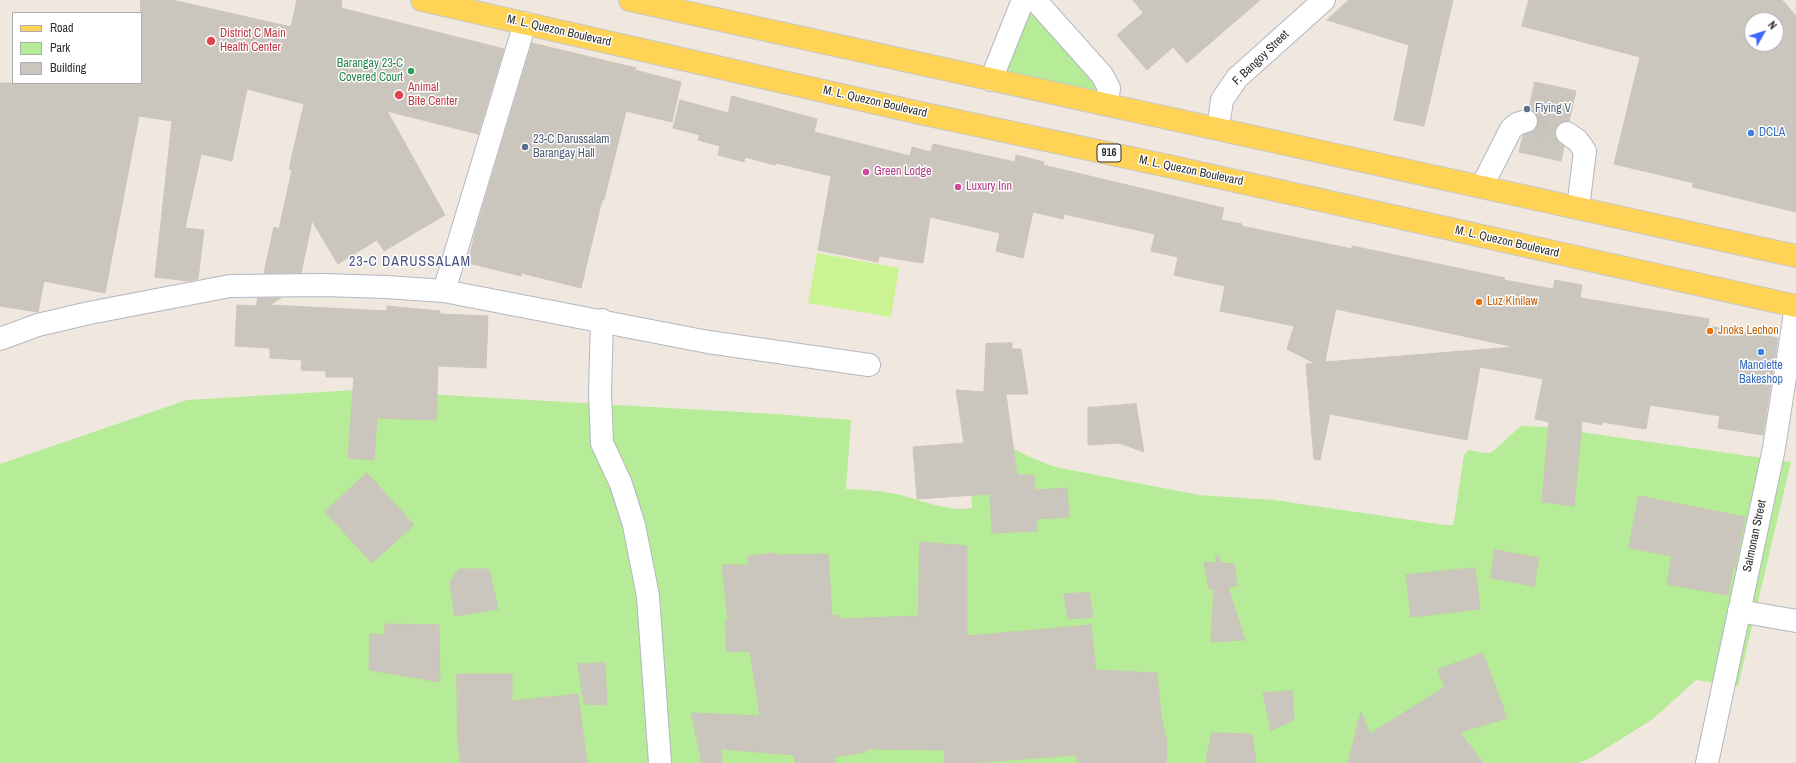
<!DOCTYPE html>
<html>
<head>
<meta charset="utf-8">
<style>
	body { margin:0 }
	#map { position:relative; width:1796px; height:763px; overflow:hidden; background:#f0e8df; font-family:"Archivo Narrow",sans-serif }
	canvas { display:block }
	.legend { position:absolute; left:12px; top:12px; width:130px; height:72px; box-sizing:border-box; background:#fff; border:1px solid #ababab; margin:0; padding:5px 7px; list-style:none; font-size:12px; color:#2d2d2d }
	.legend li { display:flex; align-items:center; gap:8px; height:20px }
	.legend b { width:20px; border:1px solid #ababab }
	.north { position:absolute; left:1744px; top:12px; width:40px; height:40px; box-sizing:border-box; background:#fff; border:1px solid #ababab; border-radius:50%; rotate:51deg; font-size:11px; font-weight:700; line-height:16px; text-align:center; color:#2d2d2d }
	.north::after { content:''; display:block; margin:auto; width:14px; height:18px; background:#3d65ff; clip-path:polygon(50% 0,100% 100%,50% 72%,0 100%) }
</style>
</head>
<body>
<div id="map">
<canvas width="1796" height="763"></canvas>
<ul class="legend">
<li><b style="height:5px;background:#fed356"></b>Road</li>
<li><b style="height:11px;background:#b6eb97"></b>Park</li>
<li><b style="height:11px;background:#cbc6bd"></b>Building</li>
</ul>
<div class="north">N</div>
</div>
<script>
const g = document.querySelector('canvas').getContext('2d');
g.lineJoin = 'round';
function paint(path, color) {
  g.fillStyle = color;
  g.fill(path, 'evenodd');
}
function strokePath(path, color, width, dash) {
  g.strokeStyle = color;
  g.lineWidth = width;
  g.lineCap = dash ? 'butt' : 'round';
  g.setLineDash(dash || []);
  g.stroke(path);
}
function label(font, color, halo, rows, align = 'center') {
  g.font = font + ' "Archivo Narrow",sans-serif';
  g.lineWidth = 3;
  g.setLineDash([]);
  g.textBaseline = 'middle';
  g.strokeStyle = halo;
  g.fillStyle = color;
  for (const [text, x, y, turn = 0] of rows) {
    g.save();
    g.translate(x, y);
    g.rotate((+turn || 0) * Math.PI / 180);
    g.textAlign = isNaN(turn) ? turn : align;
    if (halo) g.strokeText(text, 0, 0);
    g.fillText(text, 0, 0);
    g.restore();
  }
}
const green = new Path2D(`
	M1026,6L1100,85L1096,95L1004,76Z
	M356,390L774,414L851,420L846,489C865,490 886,491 904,496C926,502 949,512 972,508L970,453L1004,449H1014L1030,457L1055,467L1199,495L1274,500L1445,525H1452L1454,521L1464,455L1469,450C1475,451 1483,453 1489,453C1495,452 1514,431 1521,426L1545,427L1791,462L1738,686L1696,680L1653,719L1589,759L1578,763H0V464L187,400Z`);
const pitch = new Path2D(`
	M817,253L899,268L891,317L808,303Z`);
const building = new Path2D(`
	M141,0H172L291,27L297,0H342L341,8L504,49L478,134L387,111L445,215L384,251L377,240L338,264L312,221L301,273H264L274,227L279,229L292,170L289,169L304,104L247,89L232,161L201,154L185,228L204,230L198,279L189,281L155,277L172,121L139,116L105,293L44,281L38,312L0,306V83H141Z
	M1133,0H1260L1187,63L1173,47L1147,70L1117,35L1143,13Z
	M1349,0H1453L1424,126L1394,120L1409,45L1327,20Z
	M1529,0H1782L1796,16V212L1692,187L1694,183L1614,164L1640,57L1522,26ZM1752,20H1776V44H1752Z
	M532,43L636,68L635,70L681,82L672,122L626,111L604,200H602L581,288L521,273V276L468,263L475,233Z
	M1535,82L1576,91L1569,121L1562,122L1557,126L1555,131L1556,138L1564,146L1561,161L1519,152L1523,135L1535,130L1538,124V117L1535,112L1529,109Z
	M732,96L817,119L814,132L910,156L912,147L931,152L933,144L1015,162L1016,155L1044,162L1043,165L1224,208L1221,220L1242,224L1241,226L1352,249V246L1505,278L1504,280L1553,289L1555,280L1582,285L1580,298L1709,319L1708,326L1778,338L1763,435L1718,428L1720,416L1650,405L1646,429L1602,422V425L1582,421L1574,506L1542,502L1549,422L1535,419L1543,379L1480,367L1467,440L1330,414L1320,460L1314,459L1306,364L1314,363L1287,349L1294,326L1220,311L1225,286L1174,275L1178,257L1151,251L1155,234L1064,214L1063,219L1033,212L1023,258L996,251L1000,233L930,217L923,263L879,256L878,262L818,250L831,176L776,163L775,165L745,157L744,162L718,155L720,146L698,140L700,135L673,128L680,100L728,113ZM1336,309L1515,347L1325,362Z
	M258,298H281L270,305L387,311V306L440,311V314L488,316L486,368L438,366L436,420L377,418L374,460L348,458L354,377H326V371L301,370L302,360L270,358V348L235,346L237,305L256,306Z
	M1012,343V349H1021L1028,394H1006L1017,475H1034L1035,490L1067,488L1069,517L1036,519L1037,531L992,533L990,494L917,499L913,447L964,443L956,390L984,392L986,344Z
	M1136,404L1144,452L1119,443L1088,445V408Z
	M367,473L414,525L372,563L325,512Z
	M1639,496L1745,517L1735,568H1733L1728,595L1667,584L1672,556L1629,548Z
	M920,542L967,546V636L1091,625L1096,670L1157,673L1161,715L1167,743L1166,763H1078L1076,755L968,763L944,762L945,750L866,749V752L835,757V763H795L794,755L721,749L722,763H702L691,713L760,716L750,651L727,652L725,621H728L722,565H749L748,556L776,553L777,555L828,554L832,616L839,615L840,619L918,616Z
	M1495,550L1539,558L1534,586L1491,578Z
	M1216,556H1218L1221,563L1234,564L1237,586L1228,587L1245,640L1211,642L1214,589H1209L1204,562L1216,563Z
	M1475,568L1480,609L1411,617L1406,575Z
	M459,569H489L498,609L455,616L450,583Z
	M1089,593L1093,617L1068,619L1064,594Z
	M385,624L439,625L440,682L369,670L370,634L385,635Z
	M1483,653L1507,718L1460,732L1483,763H1348L1361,712L1370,734L1445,687L1438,670Z
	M605,663L607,705L584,704L578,664Z
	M457,674H512V701L578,694L587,763H461L458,744Z
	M1292,691L1294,720L1271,730L1263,693Z
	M1212,733L1252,734L1256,763H1206Z`);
const minorTunnel = new Path2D(`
	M1526,121L1567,133`);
const minor = new Path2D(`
	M1035,0L1102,75L1109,88L1107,104
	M991,80L1023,0
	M1218,128L1222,100L1237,78L1324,0
	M1567,133L1578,141L1585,151L1578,208
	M1482,186L1511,129L1517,124L1526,121
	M444,291L525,23
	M602,320L600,392L602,443L621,484L634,525L648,596L660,763
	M0,339L38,325L89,313L230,286L323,285L386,287L444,291L708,342L869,365
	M1739,611L1796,621
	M1707,763L1774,448L1796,307`);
const major = new Path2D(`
	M422,0L920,113L1168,166L1796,306
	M630,0L1796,256`);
const markers = [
	[211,41,5,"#e0444e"],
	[411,71,4,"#2e9e5b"],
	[399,95,5,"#e0444e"],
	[1527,109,4,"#5c6f8a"],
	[1751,133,4,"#3f7fe0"],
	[525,147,4,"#5c6f8a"],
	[866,172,4,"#d1479c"],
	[958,187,4,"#d1479c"],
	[1479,302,4,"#e8710a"],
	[1710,331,4,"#e8710a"],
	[1761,352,4,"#3f7fe0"]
];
const shields = [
	[1109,153,24]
];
const shieldNames = [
	["916",1109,153]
];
const streetNames = [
	["M. L. Quezon Boulevard",559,31,13],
	["F. Bangoy Street",1261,58,-44],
	["M. L. Quezon Boulevard",875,102,13],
	["M. L. Quezon Boulevard",1191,171,12],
	["M. L. Quezon Boulevard",1507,242,13],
	["Salmonan Street",1755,536,-78]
];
const healthNames = [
	["District C Main",220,34],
	["Health Center",220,48],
	["Animal",408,88],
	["Bite Center",408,102]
];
const leisureNames = [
	["Barangay 23-C",403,64],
	["Covered Court",403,78]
];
const serviceNames = [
	["Flying V",1535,109],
	["23-C Darussalam",533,140],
	["Barangay Hall",533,154]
];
const shopNames = [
	["DCLA",1759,133],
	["Manolette",1761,366,"center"],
	["Bakeshop",1761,380,"center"]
];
const hotelNames = [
	["Green Lodge",874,172],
	["Luxury Inn",966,187]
];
const foodNames = [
	["Luz Kinilaw",1487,302],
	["Jnoks Lechon",1718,331]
];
const quarterNames = [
	["23-C DARUSSALAM",410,262]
];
paint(green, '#b6eb97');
paint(pitch, '#ccf392');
paint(building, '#cbc6bd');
strokePath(building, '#ccc4b8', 1);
strokePath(minorTunnel, '#c9c3bb', 22, [22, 11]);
strokePath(minor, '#b3b6c2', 24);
strokePath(major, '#c8c8c8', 24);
strokePath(minor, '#fff', 22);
strokePath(major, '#fed356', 22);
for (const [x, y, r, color] of markers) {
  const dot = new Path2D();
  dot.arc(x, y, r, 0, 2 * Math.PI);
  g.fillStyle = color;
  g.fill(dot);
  strokePath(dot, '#fff', 1.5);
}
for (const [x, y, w] of shields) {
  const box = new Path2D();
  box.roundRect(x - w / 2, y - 9, w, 18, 3);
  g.fillStyle = '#fff';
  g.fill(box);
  strokePath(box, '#2d2d2d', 1);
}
label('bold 11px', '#2d2d2d', null, shieldNames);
label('12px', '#2d2d2d', '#fff', streetNames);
label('12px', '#be3a42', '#fff', healthNames, 'left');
label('12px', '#27864d', '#fff', leisureNames, 'right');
label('12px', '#4e5e75', '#fff', serviceNames, 'left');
label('12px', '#366cbe', '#fff', shopNames, 'left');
label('12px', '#b23c85', '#fff', hotelNames, 'left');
label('12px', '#c56008', '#fff', foodNames, 'left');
g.letterSpacing = '1px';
label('14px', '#485484', '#fff', quarterNames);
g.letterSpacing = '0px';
</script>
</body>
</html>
